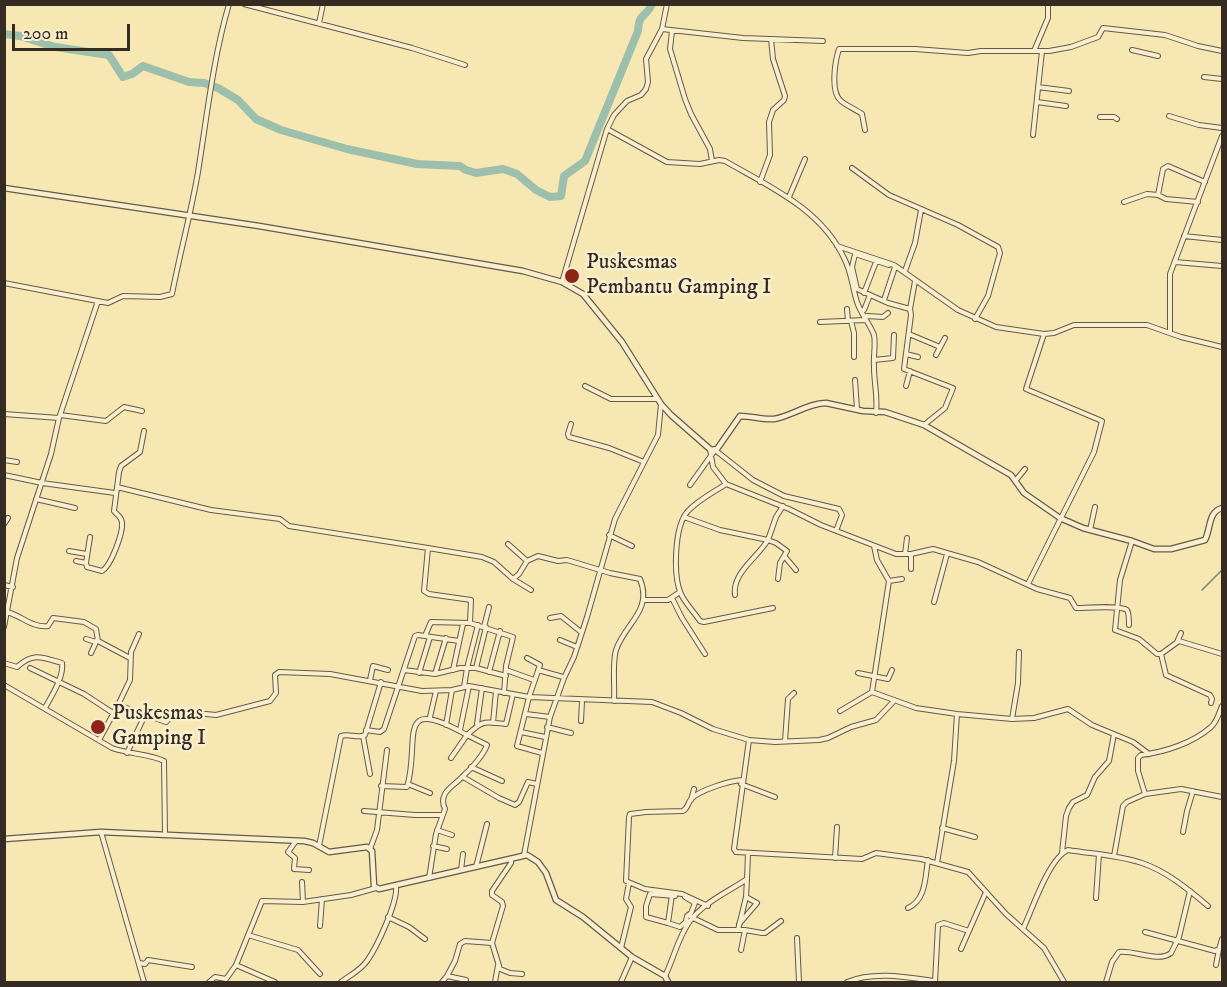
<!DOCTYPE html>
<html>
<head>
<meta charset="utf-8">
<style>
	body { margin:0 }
	#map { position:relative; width:1227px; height:987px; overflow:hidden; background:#f6e7b3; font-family:"IM FELL DW Pica",serif }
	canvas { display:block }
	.frame { position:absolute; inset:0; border:6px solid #342b23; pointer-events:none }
	.scale { position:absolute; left:12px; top:24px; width:118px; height:27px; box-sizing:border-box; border:3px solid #342b23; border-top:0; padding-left:8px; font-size:18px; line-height:21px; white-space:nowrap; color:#342b23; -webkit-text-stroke:4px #f9efce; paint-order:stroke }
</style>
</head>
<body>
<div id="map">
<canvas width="1227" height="987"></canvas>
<div class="frame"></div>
<div class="scale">200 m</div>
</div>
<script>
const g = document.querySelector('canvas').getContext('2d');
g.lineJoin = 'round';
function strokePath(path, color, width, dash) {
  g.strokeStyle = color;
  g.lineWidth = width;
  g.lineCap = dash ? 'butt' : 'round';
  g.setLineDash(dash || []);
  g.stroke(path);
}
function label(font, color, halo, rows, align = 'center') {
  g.font = font + ' "IM FELL DW Pica",serif';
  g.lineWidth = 5;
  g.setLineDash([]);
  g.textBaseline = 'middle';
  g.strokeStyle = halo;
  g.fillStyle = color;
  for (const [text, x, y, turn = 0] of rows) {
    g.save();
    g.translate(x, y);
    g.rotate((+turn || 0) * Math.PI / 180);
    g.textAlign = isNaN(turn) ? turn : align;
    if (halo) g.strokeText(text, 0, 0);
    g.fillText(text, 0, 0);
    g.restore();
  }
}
const stream = new Path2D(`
	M1202,590L1222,570`);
const river = new Path2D(`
	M4,34L20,36L55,47L109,55L123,77L132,74L143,66L189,82L204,83L218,88L238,100L256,119L281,130L347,149L417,164L460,166L466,170L476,173L503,169L517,174L536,190L550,197L561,196L564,176L585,161L638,31C639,12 646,18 652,4`);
const minor = new Path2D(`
	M244,4L412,48L465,65
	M319,23L323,4
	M662,29L743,38L823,41
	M672,31L670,49L685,99L691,114L710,149L712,161
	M1132,50L1158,56
	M1034,51L1048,18V4
	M1204,77L1222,79
	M1038,87L1069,91
	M1037,102L1066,106
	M1169,116L1199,125L1222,128
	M1100,117H1114L1117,119
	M607,129L667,162L700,164L719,160L725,161C770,187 821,209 844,258C852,273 852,287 857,302C861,314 870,324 874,335C876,345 873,357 874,367C874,383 878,397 876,413
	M865,130L862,114C855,109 847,106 841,101C830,92 835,61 839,49H915L968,53L981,51H1049L1071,47L1098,37L1103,28L1165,35L1198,46L1222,51
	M1033,135L1042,51
	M852,168L889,195L958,225L998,247L1000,253L988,296L975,319
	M760,182L770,155L769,122L773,110L784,100L785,96L773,59L771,39
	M1158,195L1163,169L1168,166L1205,182
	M789,197L805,159
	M1124,202L1147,194L1158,195L1166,199L1198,202
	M1184,236L1222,240
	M837,246L894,265L958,310L996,327L1044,334L1054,333L1074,325H1147L1181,337L1222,347
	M1175,262L1222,266
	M889,265L855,254L852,267L857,289L888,303L910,309
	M905,271L915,243L921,210
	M915,281L910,309L911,315L904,369L953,388L945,408L924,425
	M562,282L607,129L614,115L627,101L641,95L646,89L648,82L646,59L662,29L667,4
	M4,283L108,303L123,296L160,297L172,294C180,253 191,213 198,172C207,116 213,59 229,4
	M864,293L876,262
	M884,300L895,267
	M847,309L848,321
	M864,310L870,295
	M864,317L867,316L883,317L888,313
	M851,321L854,333V357
	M820,322L865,320
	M1170,333V274L1222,136
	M909,334L940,347
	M906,354L918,357
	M936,355L945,338
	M874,360L893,358L894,335
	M855,380L857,409
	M585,386L611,399H657
	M906,386L910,371
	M4,414L59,418
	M60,415L106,421L124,407L142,411
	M571,424L568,434L569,437L609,448L644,462
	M710,449L713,467L726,484L789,509L821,525L896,554H911L933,549L978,562L1037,589L1070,598L1076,608C1085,608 1121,605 1127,610C1129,613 1129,621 1129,625
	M4,460L17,462
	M4,475L42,483L115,493
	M1016,480L1025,469
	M726,484C714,492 698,500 688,511C674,526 673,576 681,594C685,603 694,612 700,621L704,622L773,608
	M690,485L715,450L753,480L784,496L839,509L842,515L836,531
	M117,487L211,510L280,519L289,526L428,548L424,591L429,594L471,600L470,623
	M36,499L75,508
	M684,517L720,530L768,540L776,517L783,506
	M4,524L8,518
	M1090,530L1095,507
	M609,535L632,546
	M1132,541L1120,580L1115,630L1139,639L1157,654H1161L1179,641L1222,654
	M508,544L527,561
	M874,546L877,560L889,581
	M428,548L482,557L494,562L513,579L519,574L527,561L538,556L558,561L567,560L610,573L640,579C653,611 625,623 616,650C612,664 615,686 614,701
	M69,551L87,554
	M905,554L907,538
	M785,557L796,570
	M76,561L86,563L87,567L102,571C111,566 123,533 122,523C122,517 117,515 114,511L119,472L121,466L140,452L144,431
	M86,563L90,537
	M911,569V554
	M513,579L531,590
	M902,579L889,581L872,692L916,708L957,714L954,761L937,863
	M1028,584L1094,452L1102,421L1026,389L1044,334
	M4,585L13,587
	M735,595C732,573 757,558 768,540L776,543L787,551L780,563L778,579
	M672,598L682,618L705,654
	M644,600H668L680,592
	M934,602L947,554
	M7,612C22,616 32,628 48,626L53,618L84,622L96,629L98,641L130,658
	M550,618L561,616L581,632
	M4,627L17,558L51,454L59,418L98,301
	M484,627L489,607
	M425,636L431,622L470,623L513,637L506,666L504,693
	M86,639L96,642
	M560,640L577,647
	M1177,642L1181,633
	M91,653L97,640
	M1161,654L1166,675L1210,695L1212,699L1211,703
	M527,658L540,665L529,697L517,746L542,753
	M4,663L17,667C33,652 42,657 62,663C64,677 52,695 45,708
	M30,668L84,694L113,713
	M476,668L486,627
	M404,670L435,674L460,668H476L506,676
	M453,670L463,624
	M506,670L534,680
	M538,670L563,677
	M489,672L500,631
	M419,673L430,637
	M858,673L888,679L892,670
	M435,674L446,638
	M370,680L373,666L388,670
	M4,685L112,748C128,754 151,754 164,761L165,834
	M464,687L467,668L478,625
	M118,705L130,680L131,652L139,634
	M840,711L872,692
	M526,714L550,717
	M957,714L1012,719L1018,683L1019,652
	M430,717L436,691
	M1012,719L1034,718L1068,709L1092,725L1133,742L1149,754
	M581,721L582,701
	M493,723L496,691
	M477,724L482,688
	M446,725L452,690
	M547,727L571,733
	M366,730L380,732L384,729L415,636L418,635L459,641
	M460,730L469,686
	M521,732L545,737
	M363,736L370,774
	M99,740L118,705L166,722L169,719L171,713L175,711L216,715L270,701L276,693L275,675L279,672L330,674L422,691L452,690L469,686L529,697L652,702L681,713L713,729L749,740L734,849L736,852L862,859L876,853L921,859L968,872L1006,914L1044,948L1064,982
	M749,740L775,742L819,740L828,738L851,727L876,720L894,701
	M785,741L788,699L794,693
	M127,753L145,715
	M471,767L502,781
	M463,777L499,798L515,805L519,802L528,782L537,784
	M408,784L430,793
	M741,784L775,797
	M381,786L407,787C421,741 393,693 467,735C484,719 484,722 506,724L513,694
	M1145,794L1181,789L1222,797
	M691,800L694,789
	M364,811L415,815H442
	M942,828L975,837
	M437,830L452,835
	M101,832L144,982
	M1183,832L1187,811L1193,791
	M296,841L288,852L295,858L294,869L309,870
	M319,846L341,736C349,733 357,739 365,735L381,682
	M433,846L447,849
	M370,849L377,830L387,750
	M1062,853L1066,816L1069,808L1073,802L1087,795L1095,777L1109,761L1114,734
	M524,855L550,717L564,678L574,657L587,617L615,519L658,435L661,404
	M1114,856L1123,806L1127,802L1145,794L1138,771V758L1141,755C1165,752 1193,743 1211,727C1217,722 1219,713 1222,706
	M835,858L837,827
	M476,867L487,824
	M461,870L463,854
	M429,878L436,834L445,809C437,792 455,786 464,775C472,768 484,754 487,745L467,735L451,758
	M302,882L303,902L351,895L376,888
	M672,895L668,923L680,927L687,921
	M685,897L695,903L691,913L687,916L686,921
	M1096,898L1099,854
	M708,906L682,894L645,889L626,881L629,817L630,814L646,812L683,811C688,808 688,803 691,799C700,790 729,781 742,780
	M908,908C926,900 925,878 928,860
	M388,917L409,927L425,939
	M691,917L718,930H745L762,933H765L781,921
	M668,923L646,917V906L650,894L675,896
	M739,924L757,903L746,897L747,879
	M320,926L322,899
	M1023,929C1032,910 1049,858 1068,850C1093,854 1118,855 1142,863C1166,871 1188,889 1208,906
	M738,930L746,897
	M1145,932L1215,951L1219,949L1222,939
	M248,935L298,950L320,974
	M797,938L799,982
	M492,943L503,906L502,902L492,895V891L511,863V859
	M621,948L631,907L626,899L629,883
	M961,949L986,892
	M741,950L745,930
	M139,963L145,964L148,960L192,967
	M236,965L275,982
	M1216,965L1219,949
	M447,976L455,961L460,944L465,941L492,943L500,969L510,973L522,974
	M665,976C674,958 678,937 690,921C704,902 728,892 747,879L748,854
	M209,982L215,977L226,979L236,965L262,901L303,902
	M341,982C349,976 361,970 367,961C377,947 398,902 396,886
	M442,982L447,976L466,980
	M495,982L498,965
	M621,982L632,957
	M847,982C874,971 906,977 935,981
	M935,982L938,925L944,923L969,931
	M1106,982L1112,962L1119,952C1135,950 1158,963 1171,953L1179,937L1190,891`);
const tertiary = new Path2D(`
	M4,188L259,226L523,271L562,282L583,294L622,342L661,404L671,415L711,450L717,449L740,416C751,416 763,420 774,419C792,416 808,403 826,403L863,411L885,412L924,425L1011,475L1024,493L1060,518L1083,528L1132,541L1154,549H1171L1205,540C1211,528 1208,512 1222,508
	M4,839L101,832L304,841L313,843L329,852L367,847L372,851L374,886L379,889L527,855L538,862L546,873L556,900L583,917L632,957L665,976L668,982`);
const markers = [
	[572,276,8,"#8f2418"],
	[98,727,8,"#8f2418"]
];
const poiNames = [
	["Puskesmas",586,263],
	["Pembantu Gamping I",586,288],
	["Puskesmas",112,714],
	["Gamping I",112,739]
];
strokePath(stream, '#738476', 1.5);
strokePath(river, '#9dc0ad', 8);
strokePath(minor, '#645a47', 6);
strokePath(tertiary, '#645a47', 7);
strokePath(minor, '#f9efce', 4);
strokePath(tertiary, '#f9efce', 4.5);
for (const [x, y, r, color] of markers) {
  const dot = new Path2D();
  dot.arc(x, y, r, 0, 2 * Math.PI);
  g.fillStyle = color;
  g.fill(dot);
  strokePath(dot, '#f9efce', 2);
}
label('22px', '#342b23', '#f9efce', poiNames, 'left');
</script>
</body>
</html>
